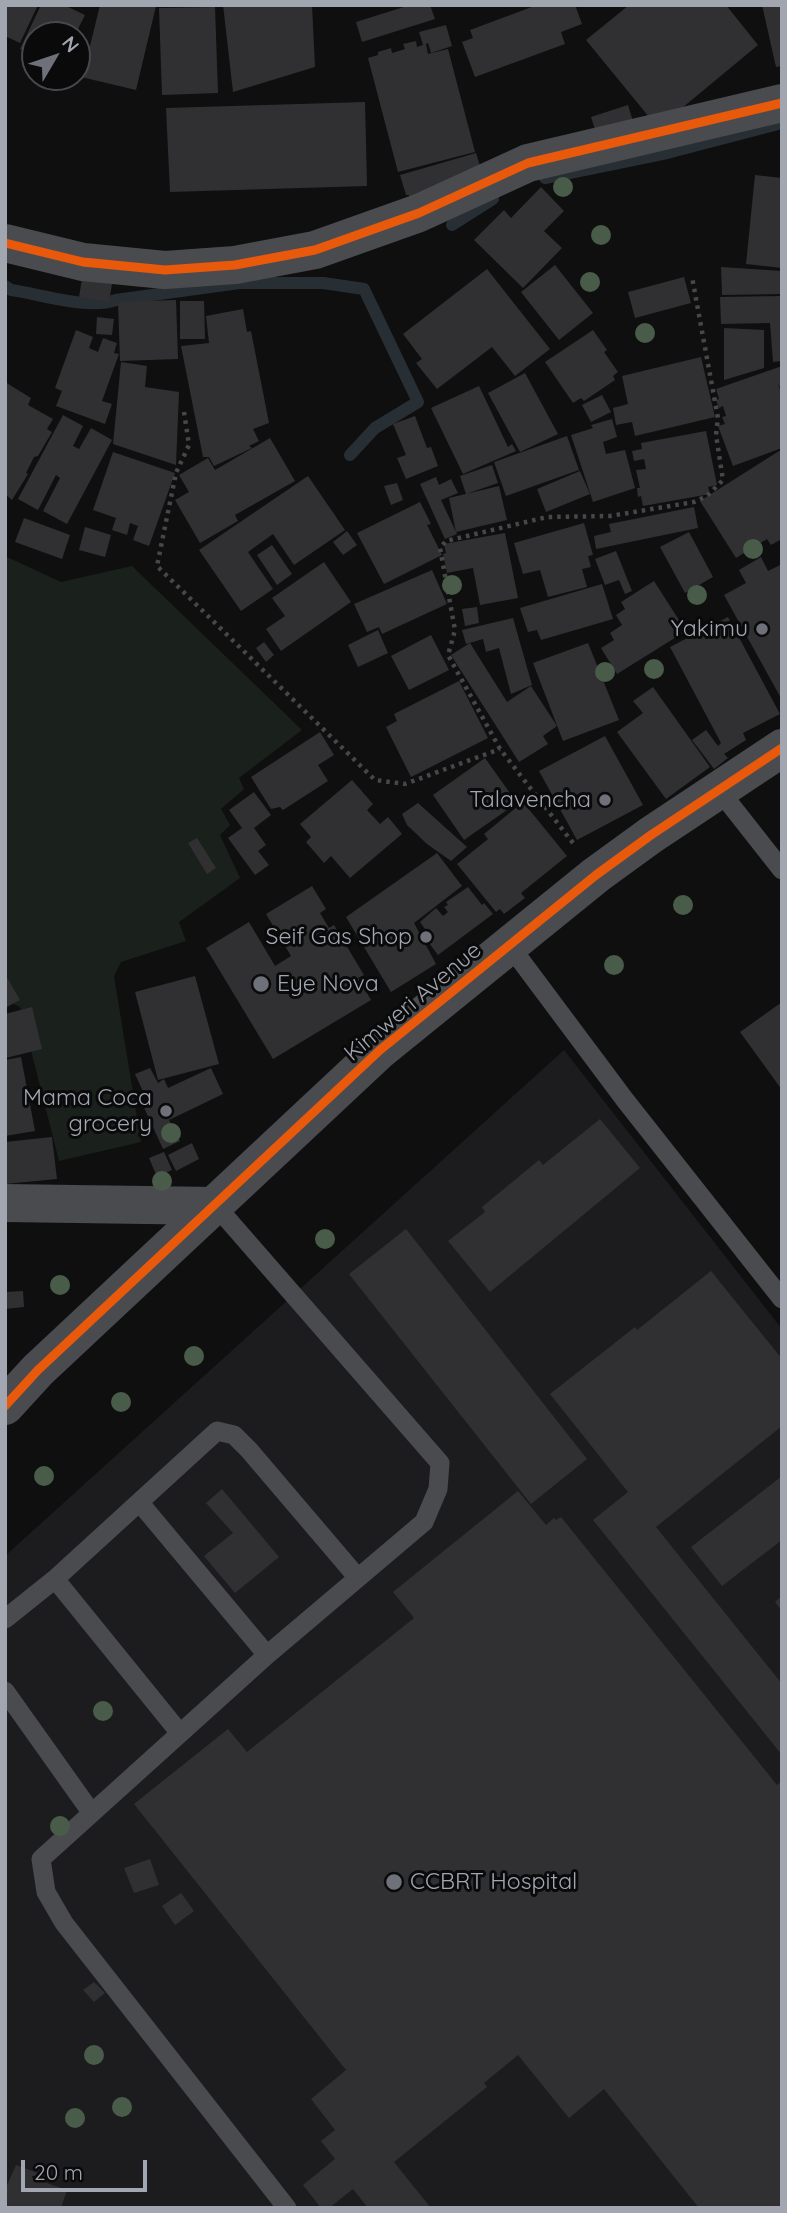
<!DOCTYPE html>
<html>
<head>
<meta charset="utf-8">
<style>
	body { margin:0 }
	#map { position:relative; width:787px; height:2213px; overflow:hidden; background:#0f0f10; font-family:Quicksand,sans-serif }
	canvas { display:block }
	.frame { position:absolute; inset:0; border:7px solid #a1a6b1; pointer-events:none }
	.north { position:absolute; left:21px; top:21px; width:70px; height:70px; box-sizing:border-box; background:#0a0a0b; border:2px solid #46484d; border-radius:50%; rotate:51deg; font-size:19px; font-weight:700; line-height:28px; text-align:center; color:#a1a6b1 }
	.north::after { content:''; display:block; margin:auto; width:24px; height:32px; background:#6e7179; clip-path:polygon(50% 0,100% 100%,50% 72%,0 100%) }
	.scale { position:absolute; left:21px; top:2160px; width:126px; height:32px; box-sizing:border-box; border:4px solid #a1a6b1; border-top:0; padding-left:9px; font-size:21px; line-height:24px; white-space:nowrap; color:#a1a6b1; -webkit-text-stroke:5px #0a0a0b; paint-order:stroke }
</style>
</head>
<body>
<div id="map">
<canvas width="787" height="2213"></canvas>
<div class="frame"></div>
<div class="north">N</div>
<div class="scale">20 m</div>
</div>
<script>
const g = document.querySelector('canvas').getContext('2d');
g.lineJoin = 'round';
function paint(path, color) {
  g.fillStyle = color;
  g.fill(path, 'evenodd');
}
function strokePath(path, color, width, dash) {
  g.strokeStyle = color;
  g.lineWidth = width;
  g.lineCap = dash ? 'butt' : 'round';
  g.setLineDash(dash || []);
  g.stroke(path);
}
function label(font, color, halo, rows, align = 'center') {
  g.font = font + ' Quicksand,sans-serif';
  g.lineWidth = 6;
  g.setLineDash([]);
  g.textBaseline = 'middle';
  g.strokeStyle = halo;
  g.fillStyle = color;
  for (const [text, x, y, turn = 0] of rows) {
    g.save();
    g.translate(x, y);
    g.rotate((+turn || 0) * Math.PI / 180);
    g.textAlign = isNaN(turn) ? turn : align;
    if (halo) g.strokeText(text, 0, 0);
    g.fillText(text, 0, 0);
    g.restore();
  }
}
const built = new Path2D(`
	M564,1050L782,1329V2208H5V1556Z`);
const green = new Path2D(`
	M5,556L61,582L132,566L302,730L239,778L244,789L221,809L230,825L220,835L240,878L179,922L186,941L121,962L114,976L141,1142L59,1161L20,1007L12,1003L5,990Z`);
const stream = new Path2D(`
	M545,178L667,153L782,123
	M452,225L493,199
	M5,286L11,290C41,294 87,310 116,300L239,283H323L364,289L418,402L375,428L350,455`);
const building = new Path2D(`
	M5,5H38L20,43L5,36Z
	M41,5H64L85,15L75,35H35V57L20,49Z
	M100,5L156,6L136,90L77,76V54L80,43L90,46Z
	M223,5H312L315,67L233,92Z
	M410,5H430L435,19L362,42L356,22Z
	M537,5H575L582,24L561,32L565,44L475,77L462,42L473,38L470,30Z
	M629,5H726L758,45L658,128L586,40Z
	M762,5H782V66L776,67Z
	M215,7L218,93L162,95L159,8Z
	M446,25L452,46L431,53L428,43L426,44L428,54L448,49L475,152L398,172L368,58L378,55V52L391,48L392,53L405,49L403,44L416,41L417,47L423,45L419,32Z
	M365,102L367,186L170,192L166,108Z
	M628,105L635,128L598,139L591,117Z
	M476,153L484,179L410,200L409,195H406L400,175Z
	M755,175L782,178V268L746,264Z
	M541,187L564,211L544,231L562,248L523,288L474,240L504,210L511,218Z
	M555,265L593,313L559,340L521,292Z
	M721,267L782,271V294L722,295Z
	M487,269L550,349L515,376L492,347L437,389L416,363L422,359L403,334Z
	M684,277L691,303L635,318L628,292Z
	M82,279L112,284L109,302L79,297Z
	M782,296V361L773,362L770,323L721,324L720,297Z
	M176,300L178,359L120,361L118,302Z
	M180,301H204L205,339H180Z
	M243,309L247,332L251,331L269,423L253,429L259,441L249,446L252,448L214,466L209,457H203L181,346L209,343L206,316Z
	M97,317L114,319L112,335L96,334Z
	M724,328L764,330V368L724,380Z
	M76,330L93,337L89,348L98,352L103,338L117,343L114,353L119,354L102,401L112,404L105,424L56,406L62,391L55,388Z
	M593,330L607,350L604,352L618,372L613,376L615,380L584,401L581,398L573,403L545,362Z
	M701,357L715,417L635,436L632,422L616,425L613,408L628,404L622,376Z
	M121,362L147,366L145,387L179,392L176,465L113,444Z
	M782,366V391L777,382L782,394V448L733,466L718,426L725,424L722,417L726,416L723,406L719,408L716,400L719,399L716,389Z
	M525,373L558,434L520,452L488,393Z
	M5,382L31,398L28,405L53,419L47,429L52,432L38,456L34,457L26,473L28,474L12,500L5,494Z
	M479,386L508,447L512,444L516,451L463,474L431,408Z
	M602,395L611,412L591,422L582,405Z
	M63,415L83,426L73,446L79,449L91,428L112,440L67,524L43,511L60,478L56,475L38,510L18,499Z
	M415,416L427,448L431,447L438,466L406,479L397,458L406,455L393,424Z
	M612,419L617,437L603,442L606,454L625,450L635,488L593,502L571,435L593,428L591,425Z
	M706,431L717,485L708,487L710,494L643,506L641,496L638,497L637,488H640L636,470L646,469L644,459L634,461L632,451L642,449L641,443Z
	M567,436L579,470L506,496L494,462Z
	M270,438L295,481L235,515L238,521L200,543L175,500L189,492L179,475L208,458L215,470Z
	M779,451L782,452V543L780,540L771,545L767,539L736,558L700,501Z
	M113,452L175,473L149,546L133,540L138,526L130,523L127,535L112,530L116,518L93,510Z
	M492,465L498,483L466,494L460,476Z
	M580,471L590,494L546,512L537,489Z
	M308,476L345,530L294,565L273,534L248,552L273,589L241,611L199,550Z
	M436,477L439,485L451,479L458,493L441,500L457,534L445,539L420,484Z
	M397,483L403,500L391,505L384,486Z
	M499,486L507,520L456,532L449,498Z
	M420,502L431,524L427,525L442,555L384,584L357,533Z
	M694,507L698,528L596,549L594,536L611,532L609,524Z
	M24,518L70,535L62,559L15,542Z
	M584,523L593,555L588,556L591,567L582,569L587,587L548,597L540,570L523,574L514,543Z
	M85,527L111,535L105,557L79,550Z
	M347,531L357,545L343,555L333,542Z
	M689,532L713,577L685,593L660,547Z
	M505,533L518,598L480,605L473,568L447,573L443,554L446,553L444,544Z
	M272,545L292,574L277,585L257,555Z
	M616,551L632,591L625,594L619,580L605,585L595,559Z
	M761,557L768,571L782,564V700L724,595L746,583L739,570Z
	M324,562L351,602L281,651L266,629L285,616L272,598Z
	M432,570L447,604L382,634L379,627L367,632L354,604Z
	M654,581L686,631L617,674L601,648L614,640L610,633L622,625L616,615L625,609L621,602Z
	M602,584L613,619L541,640L537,630L528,632L520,608Z
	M477,607L479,623L465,626L462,609Z
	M728,617L780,714L743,733L746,740L724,754L728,758L714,769L692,740L706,730L718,746L721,743L670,647Z
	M513,618L532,685L511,694L499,648L486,652L483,639L466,644L462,630Z
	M378,630L388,653L358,667L348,645Z
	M431,635L449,670L409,690L391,656Z
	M264,642L274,655L266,662L256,648Z
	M470,643L507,702L531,686L557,726L543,736L548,744L519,762L451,655Z
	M588,643L619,720L563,741L533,663Z
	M459,681L488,738L411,777L386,727L397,721L394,714Z
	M653,687L710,767L666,799L617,732L643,713L633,701Z
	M320,732L334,755L318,765L328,781L283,810L280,807L271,809L251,777Z
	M605,736L643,805L577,840L539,771Z
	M485,758L517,803L464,840L433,795Z
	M352,780L373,804L367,810L380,824L388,817L402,834L350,878L331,856L324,863L306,842L311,837L300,824Z
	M254,792L271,815L254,828L266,845L258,851L269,865L255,875L228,838L242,828L229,810Z
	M523,802L567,856L521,893L525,898L504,914L500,909L496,912L457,864L488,839L484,834Z
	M418,803L467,847L451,861L427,844L407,825L402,814Z
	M197,838L216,868L207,874L188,843Z
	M437,853L462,886L414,923L436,964L391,992L346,917Z
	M312,886L326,909L320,913L329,928L334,925L364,975L358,978L371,1000L273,1059L206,948L249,922L275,966L291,956L266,914Z
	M468,887L482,905L484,903L493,914L438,955L423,935L427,932L420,922L436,908L443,916L448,912L444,907L448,905L446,902Z
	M5,974L20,1000L5,1008Z
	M195,976L219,1064L158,1080L135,992Z
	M782,1002V1090L740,1032Z
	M32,1007L42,1049L6,1058L5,1014Z
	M21,1057L35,1131L5,1136V1060Z
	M150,1068L158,1083L164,1079L168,1088L211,1068L223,1094L169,1120L180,1141L163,1149L142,1103L147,1100L135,1074Z
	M600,1119L640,1168L490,1292L448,1241L485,1212L482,1207L539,1160L543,1165Z
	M52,1137L57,1179L5,1184V1142Z
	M192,1143L199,1159L176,1171L168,1155Z
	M164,1152L172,1170L157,1177L149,1158Z
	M406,1229L587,1459L531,1504L349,1274Z
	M711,1271L782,1359V1426L656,1527L782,1684V1755L593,1520L628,1492L550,1394L635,1327L637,1330Z
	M23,1291L24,1307L5,1309V1292Z
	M782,1476V1540L722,1586L691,1547Z
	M222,1489L279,1557L235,1593L204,1556L233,1533L206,1503Z
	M518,1491L546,1525L554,1518L556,1520L561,1517L777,1785L782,1781V2208H699L604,2089L569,2118L518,2055L484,2083L487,2087L394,2162L431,2208H368L353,2189L329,2208H321L303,2185L335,2159L321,2141L335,2130L311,2099L346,2070L134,1804L228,1729L247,1752L414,1618L393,1592Z
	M782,1596V1611L775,1602Z
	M150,1859L159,1885L134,1893L124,1868Z
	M181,1893L194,1911L175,1925L162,1906Z
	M94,1982L105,1993L94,2002L83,1990Z
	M16,2165L46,2176L44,2182L67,2190L61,2208H5V2190Z`);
const path = new Path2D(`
	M184,412L189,445L176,473L157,566L375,780L405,784L500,749
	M573,843L500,749L448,655L455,630L440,548L446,541L547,517L610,516L694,502L707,496L723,480L716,435L718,418L692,277`);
const service = new Path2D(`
	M719,790L782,870
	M510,946L625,1100L782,1299
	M216,1206L440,1463L438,1489L424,1522L267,1655L41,1859L46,1892L64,1923L287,2208
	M140,1503L267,1655
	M55,1579L179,1732
	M5,1619L55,1579L217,1431L234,1435L249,1450L358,1578
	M5,1691L91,1812`);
const minor = new Path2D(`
	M5,243L83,262L165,270L235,265L315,250L419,213L528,163L782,103
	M5,1203L216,1206`);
const tertiary = new Path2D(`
	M5,1406L38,1370L380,1050L596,875L651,835L782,748`);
const cycleway = new Path2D(`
	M5,243L83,262L165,270L235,265L315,250L419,213L528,163L782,103
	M5,1406L38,1370L380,1050L596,875L651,835L782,748`);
const trees = [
	[563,187],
	[601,235],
	[590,282],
	[645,333],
	[753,549],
	[452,585],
	[697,595],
	[654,669],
	[605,672],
	[683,905],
	[614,965],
	[171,1133],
	[162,1181],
	[325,1239],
	[60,1285],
	[194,1356],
	[121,1402],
	[44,1476],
	[103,1711],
	[60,1826],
	[94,2055],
	[122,2107],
	[75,2118]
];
const markers = [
	[762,629,7,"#6e7179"],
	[605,800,7,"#6e7179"],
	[426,937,7,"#6e7179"],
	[261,984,9,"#6e7179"],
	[166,1111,7,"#6e7179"],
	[394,1882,9,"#6e7179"]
];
const poiNames = [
	["Yakimu",748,629],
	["Talavencha",591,800],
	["Seif Gas Shop",412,937],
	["Eye Nova",277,984,"left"],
	["Mama Coca",152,1098],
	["grocery",152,1124],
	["CCBRT Hospital",410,1882,"left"]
];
const streetNames = [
	["Kimweri Avenue",413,1002,-40]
];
paint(built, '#1c1c1e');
paint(green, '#1a201b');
strokePath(stream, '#282f34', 12);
paint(building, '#303032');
strokePath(path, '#46474a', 4.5, [3.5, 5]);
strokePath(service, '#4a4b4f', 19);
strokePath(minor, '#4a4b4f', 38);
strokePath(tertiary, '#4a4b4f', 38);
strokePath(cycleway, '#e8590c', 9);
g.fillStyle = '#495c4a';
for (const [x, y] of trees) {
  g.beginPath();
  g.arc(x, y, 10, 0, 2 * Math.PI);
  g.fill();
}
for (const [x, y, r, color] of markers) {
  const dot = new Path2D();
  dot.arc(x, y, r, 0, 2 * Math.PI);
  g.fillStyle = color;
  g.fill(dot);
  strokePath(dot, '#0a0a0b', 2.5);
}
label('23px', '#a1a6b1', '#0a0a0b', poiNames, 'right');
label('23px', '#a1a6b1', '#0a0a0b', streetNames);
</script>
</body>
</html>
